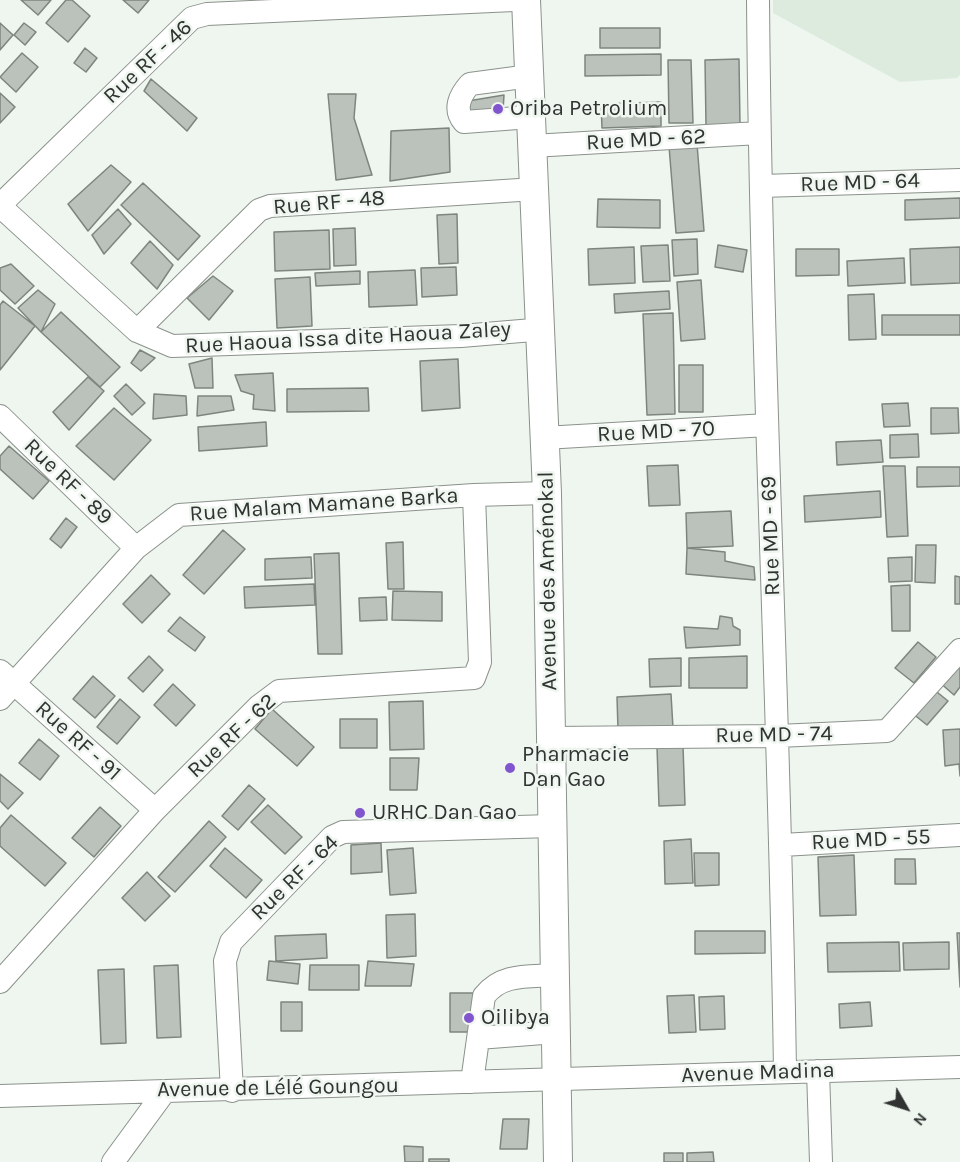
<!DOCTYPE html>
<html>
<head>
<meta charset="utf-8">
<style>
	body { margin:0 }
	#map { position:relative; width:960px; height:1162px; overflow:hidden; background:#eef6ef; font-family:Karla,sans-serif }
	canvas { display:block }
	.north { position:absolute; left:876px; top:1078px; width:60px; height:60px; -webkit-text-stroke:4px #eef6ef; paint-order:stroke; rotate:129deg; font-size:16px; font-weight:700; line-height:24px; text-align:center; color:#303331 }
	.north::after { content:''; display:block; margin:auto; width:21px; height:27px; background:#303331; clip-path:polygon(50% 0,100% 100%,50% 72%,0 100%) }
</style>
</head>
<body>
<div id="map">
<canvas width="960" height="1162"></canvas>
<div class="north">N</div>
</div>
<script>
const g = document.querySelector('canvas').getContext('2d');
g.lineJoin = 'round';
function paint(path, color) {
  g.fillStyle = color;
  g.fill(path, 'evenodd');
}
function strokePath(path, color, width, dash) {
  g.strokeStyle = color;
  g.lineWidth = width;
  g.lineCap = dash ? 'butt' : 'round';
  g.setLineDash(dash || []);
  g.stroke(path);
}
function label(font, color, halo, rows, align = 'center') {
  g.font = font + ' Karla,sans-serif';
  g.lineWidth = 5;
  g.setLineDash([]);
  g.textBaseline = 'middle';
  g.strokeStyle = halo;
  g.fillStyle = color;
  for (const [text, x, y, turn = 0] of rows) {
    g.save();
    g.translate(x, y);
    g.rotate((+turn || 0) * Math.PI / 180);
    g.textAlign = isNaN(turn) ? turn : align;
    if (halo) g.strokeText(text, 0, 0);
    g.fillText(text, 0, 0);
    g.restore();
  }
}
const built = new Path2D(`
	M773,0H960V75L957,78L900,82L773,13Z`);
const building = new Path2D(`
	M21,0H51L38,15Z
	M66,0H72L90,16L68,42L46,23Z
	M123,0H149L138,13Z
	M0,23L13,35L0,50Z
	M24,23L36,32L25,45L14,35Z
	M600,28H660V48H600Z
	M85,48L97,58L86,72L74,63Z
	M22,53L38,67L16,92L0,77Z
	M661,54V75L585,76V55Z
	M739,59L740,125H706L705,60Z
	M668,60H691L693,123H669Z
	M151,79L197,118L187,131L144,91Z
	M0,93L15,107L0,123Z
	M328,94H356L354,118L372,175L336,180Z
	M504,95L503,111L466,115L468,101Z
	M661,102V126L602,128L601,104Z
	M449,128L450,172L390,181L391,131Z
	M697,144L704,231L676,233L669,146Z
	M111,165L131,182L88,231L68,204Z
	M143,183L200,236L178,260L121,205Z
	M960,198V218L905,220V200Z
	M598,199L660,200V228L597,227Z
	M118,209L131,224L104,254L92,235Z
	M457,214L458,263L439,264L437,215Z
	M355,228L356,265L334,266L333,229Z
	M329,230L330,269L275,271L274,232Z
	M697,239L698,274L674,276L672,240Z
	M150,241L173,265L157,289L131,263Z
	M668,245L670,281L643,282L641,246Z
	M718,245L747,250L743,272L715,267Z
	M634,247L635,283L589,285L588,249Z
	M960,247V283L911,285L910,249Z
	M796,249H839V275L796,276Z
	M904,258L905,283L848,286L847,261Z
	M11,264L34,286L15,304L0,290V268Z
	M456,267L457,295L422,297L421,268Z
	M415,270L417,305L369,307L368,272Z
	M360,271V284L316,286L315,273Z
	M213,276L233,291L209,320L187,298Z
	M310,277L312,326L277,328L275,279Z
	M701,280L705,339L681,341L677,282Z
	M38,290L55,304L41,332L18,308Z
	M669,291L670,309L615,313L614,294Z
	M874,294L876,339L849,340L848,295Z
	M3,301L35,326L0,370V305Z
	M61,312L120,367L100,387L41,332Z
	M673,313L675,414L647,415L643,314Z
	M882,315H960V335H882Z
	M140,350L155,358L141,371L131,363Z
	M212,358L213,388H195L189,364Z
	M458,359L460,408L422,411L420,361Z
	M679,365H703V412H679Z
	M273,373L275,411L253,409L254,395L241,391L235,375Z
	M88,377L104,391L69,430L53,412Z
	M126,384L145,403L132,415L114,396Z
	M368,388L369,411L287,412V389Z
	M154,394L186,396L187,415L153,419Z
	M198,396H231L234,410L197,416Z
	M908,403L910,426L884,427L882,404Z
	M114,408L151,440L114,480L76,446Z
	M931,408H958L959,433L931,434Z
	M266,422L267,446L199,451L198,427Z
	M918,434L919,457L890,458V435Z
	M881,440L883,462L837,465L836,442Z
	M9,446L49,481L33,499L0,469V456Z
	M678,465L680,505L649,506L647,466Z
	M883,466H905L908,536L887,537Z
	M917,467H960V486L917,487Z
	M880,491L881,517L805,522L804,496Z
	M731,511L733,546L687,548L686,513Z
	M66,518L77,527L61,548L50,539Z
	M223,530L245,549L204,594L183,575Z
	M403,542L404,589H388L386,543Z
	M916,545H936L935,583L915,582Z
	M687,548L725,552V561L754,567L755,580L686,574Z
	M339,553L342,654H318L314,554Z
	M311,557L312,578L265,580V559Z
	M912,557V581L889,582L888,558Z
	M151,575L170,594L142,623L123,604Z
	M955,576L960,577V604H955Z
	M314,584L315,605L245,608L244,587Z
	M910,585V631H892L891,586Z
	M393,591L442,592V621L392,620Z
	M386,597L387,620L360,621L359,598Z
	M720,616L732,618L733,626L740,630V645L686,648L684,627L718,629Z
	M180,617L205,637L195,651L168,631Z
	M918,642L936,657L914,683L895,668Z
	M149,656L163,670L143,692L128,678Z
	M747,656V688H689V658Z
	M960,656V687L954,695L938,681Z
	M681,658V686L650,687L649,659Z
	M93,676L115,696L95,718L73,699Z
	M173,684L195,705L176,726L154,705Z
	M932,688L948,701L927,725L912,713Z
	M671,694L673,728L618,730L617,697Z
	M120,699L140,717L117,744L97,727Z
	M423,701L424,749L390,750L389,702Z
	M272,709L314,747L297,766L255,729Z
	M340,719H377V748H340Z
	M960,729V776L959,764L945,766L943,730Z
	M39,739L59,756L40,780L19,763Z
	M683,746L685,805L659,806L657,747Z
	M390,758H419L417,790H390Z
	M0,774L23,793L8,809L0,801Z
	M249,785L265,799L238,830L222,816Z
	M268,805L302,837L285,854L251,822Z
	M100,807L121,826L94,857L72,838Z
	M11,815L66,863L45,886L0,846V828Z
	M209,821L226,837L175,892L158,877Z
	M691,839L693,883L665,884L664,841Z
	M381,843L382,872L351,874V845Z
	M225,848L262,880L246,898L210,866Z
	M413,848L416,893L390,895L387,850Z
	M694,853H719V885L695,886Z
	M854,855L856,915L820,916L818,857Z
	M895,859H915L916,884H895Z
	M147,872L170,896L145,921L122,898Z
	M415,914L416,956L387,958L386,915Z
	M695,931H765V953L695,954Z
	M957,933H960V987Z
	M326,934L327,958L276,961L275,936Z
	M899,942L900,971L828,972L827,943Z
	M949,942V969L904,970L903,943Z
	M269,961L300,964L298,984L267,980Z
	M368,961L414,964L411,986H365Z
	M178,965L181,1037L157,1038L154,966Z
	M310,965H359V990H309Z
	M124,969L126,1043L101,1044L98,970Z
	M450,993H473L474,1032H450Z
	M694,995L696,1032L669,1033L667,996Z
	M724,996L725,1029L700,1030L699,997Z
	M281,1002H302V1031H281Z
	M870,1002L872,1026L840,1028L839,1004Z
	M503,1119H529L527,1149H500Z
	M404,1146L423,1147V1162H405Z
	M713,1152L714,1162H687V1153Z
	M664,1153H683V1162H664Z
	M429,1159H449V1162H429Z`);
const minor = new Path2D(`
	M758,0C761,358 780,715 785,1072
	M530,76L470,84C460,95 453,109 464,122L531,117
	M532,146L759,133
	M761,186L960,180
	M0,205L192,18L207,14L514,0
	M0,206L137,331L172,346L461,336L533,330
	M137,331L259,210L270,206L535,189
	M0,416L136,548
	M544,438L767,425
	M0,671L155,810
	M0,699L136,548L179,515L474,495L547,493
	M551,738L778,736L887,731L960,650
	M782,845L960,835
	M0,982L155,810L259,706L279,691L474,678L480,662L474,495
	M478,1038L556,1032
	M818,1071L821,1162
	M472,1082L484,996C502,973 528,977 555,975
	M232,1091L225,961L231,942L332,837L343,832L552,826
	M0,1096L960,1067
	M113,1162L165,1091`);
const major = new Path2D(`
	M526,0L547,493L558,1162`);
const markers = [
	[498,109,6,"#8155ce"],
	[510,768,6,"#8155ce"],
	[360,813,6,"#8155ce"],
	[469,1018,6,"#8155ce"]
];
const streetNames = [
	["Rue RF - 46",148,62,-43],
	["Rue MD - 62",646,140,-3],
	["Rue MD - 64",860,183,-2],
	["Rue RF - 48",329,203,-5],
	["Rue Haoua Issa dite Haoua Zaley",348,338,-3],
	["Rue MD - 70",656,432,-3],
	["Rue RF - 89",68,482,44],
	["Rue Malam Mamane Barka",324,505,-4],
	["Rue MD - 69",771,536,-92],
	["Avenue des Aménokal",548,581,-91],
	["Rue MD - 74",774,735,-1],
	["Rue RF - 62",232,736,-43],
	["Rue RF - 91",78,741,42],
	["Rue MD - 55",871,840,-3],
	["Rue RF - 64",295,878,-44],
	["Avenue Madina",758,1073,-2],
	["Avenue de Lélé Goungou",278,1088,-1]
];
const poiNames = [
	["Oriba Petrolium",510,109],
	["Pharmacie",522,755],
	["Dan Gao",522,780],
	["URHC Dan Gao",372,813],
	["Oilibya",481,1018]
];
paint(built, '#ddebde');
paint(building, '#bbc2bb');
strokePath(building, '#7e857e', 1.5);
strokePath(minor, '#8b928b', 24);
strokePath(major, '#8b928b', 30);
strokePath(minor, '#fff', 22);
strokePath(major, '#fff', 28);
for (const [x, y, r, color] of markers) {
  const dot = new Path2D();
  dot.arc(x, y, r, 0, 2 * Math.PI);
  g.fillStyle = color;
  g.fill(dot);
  strokePath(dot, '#eef6ef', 2);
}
label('22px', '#303331', '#eef6ef', streetNames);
label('22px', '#303331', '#eef6ef', poiNames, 'left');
</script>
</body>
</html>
